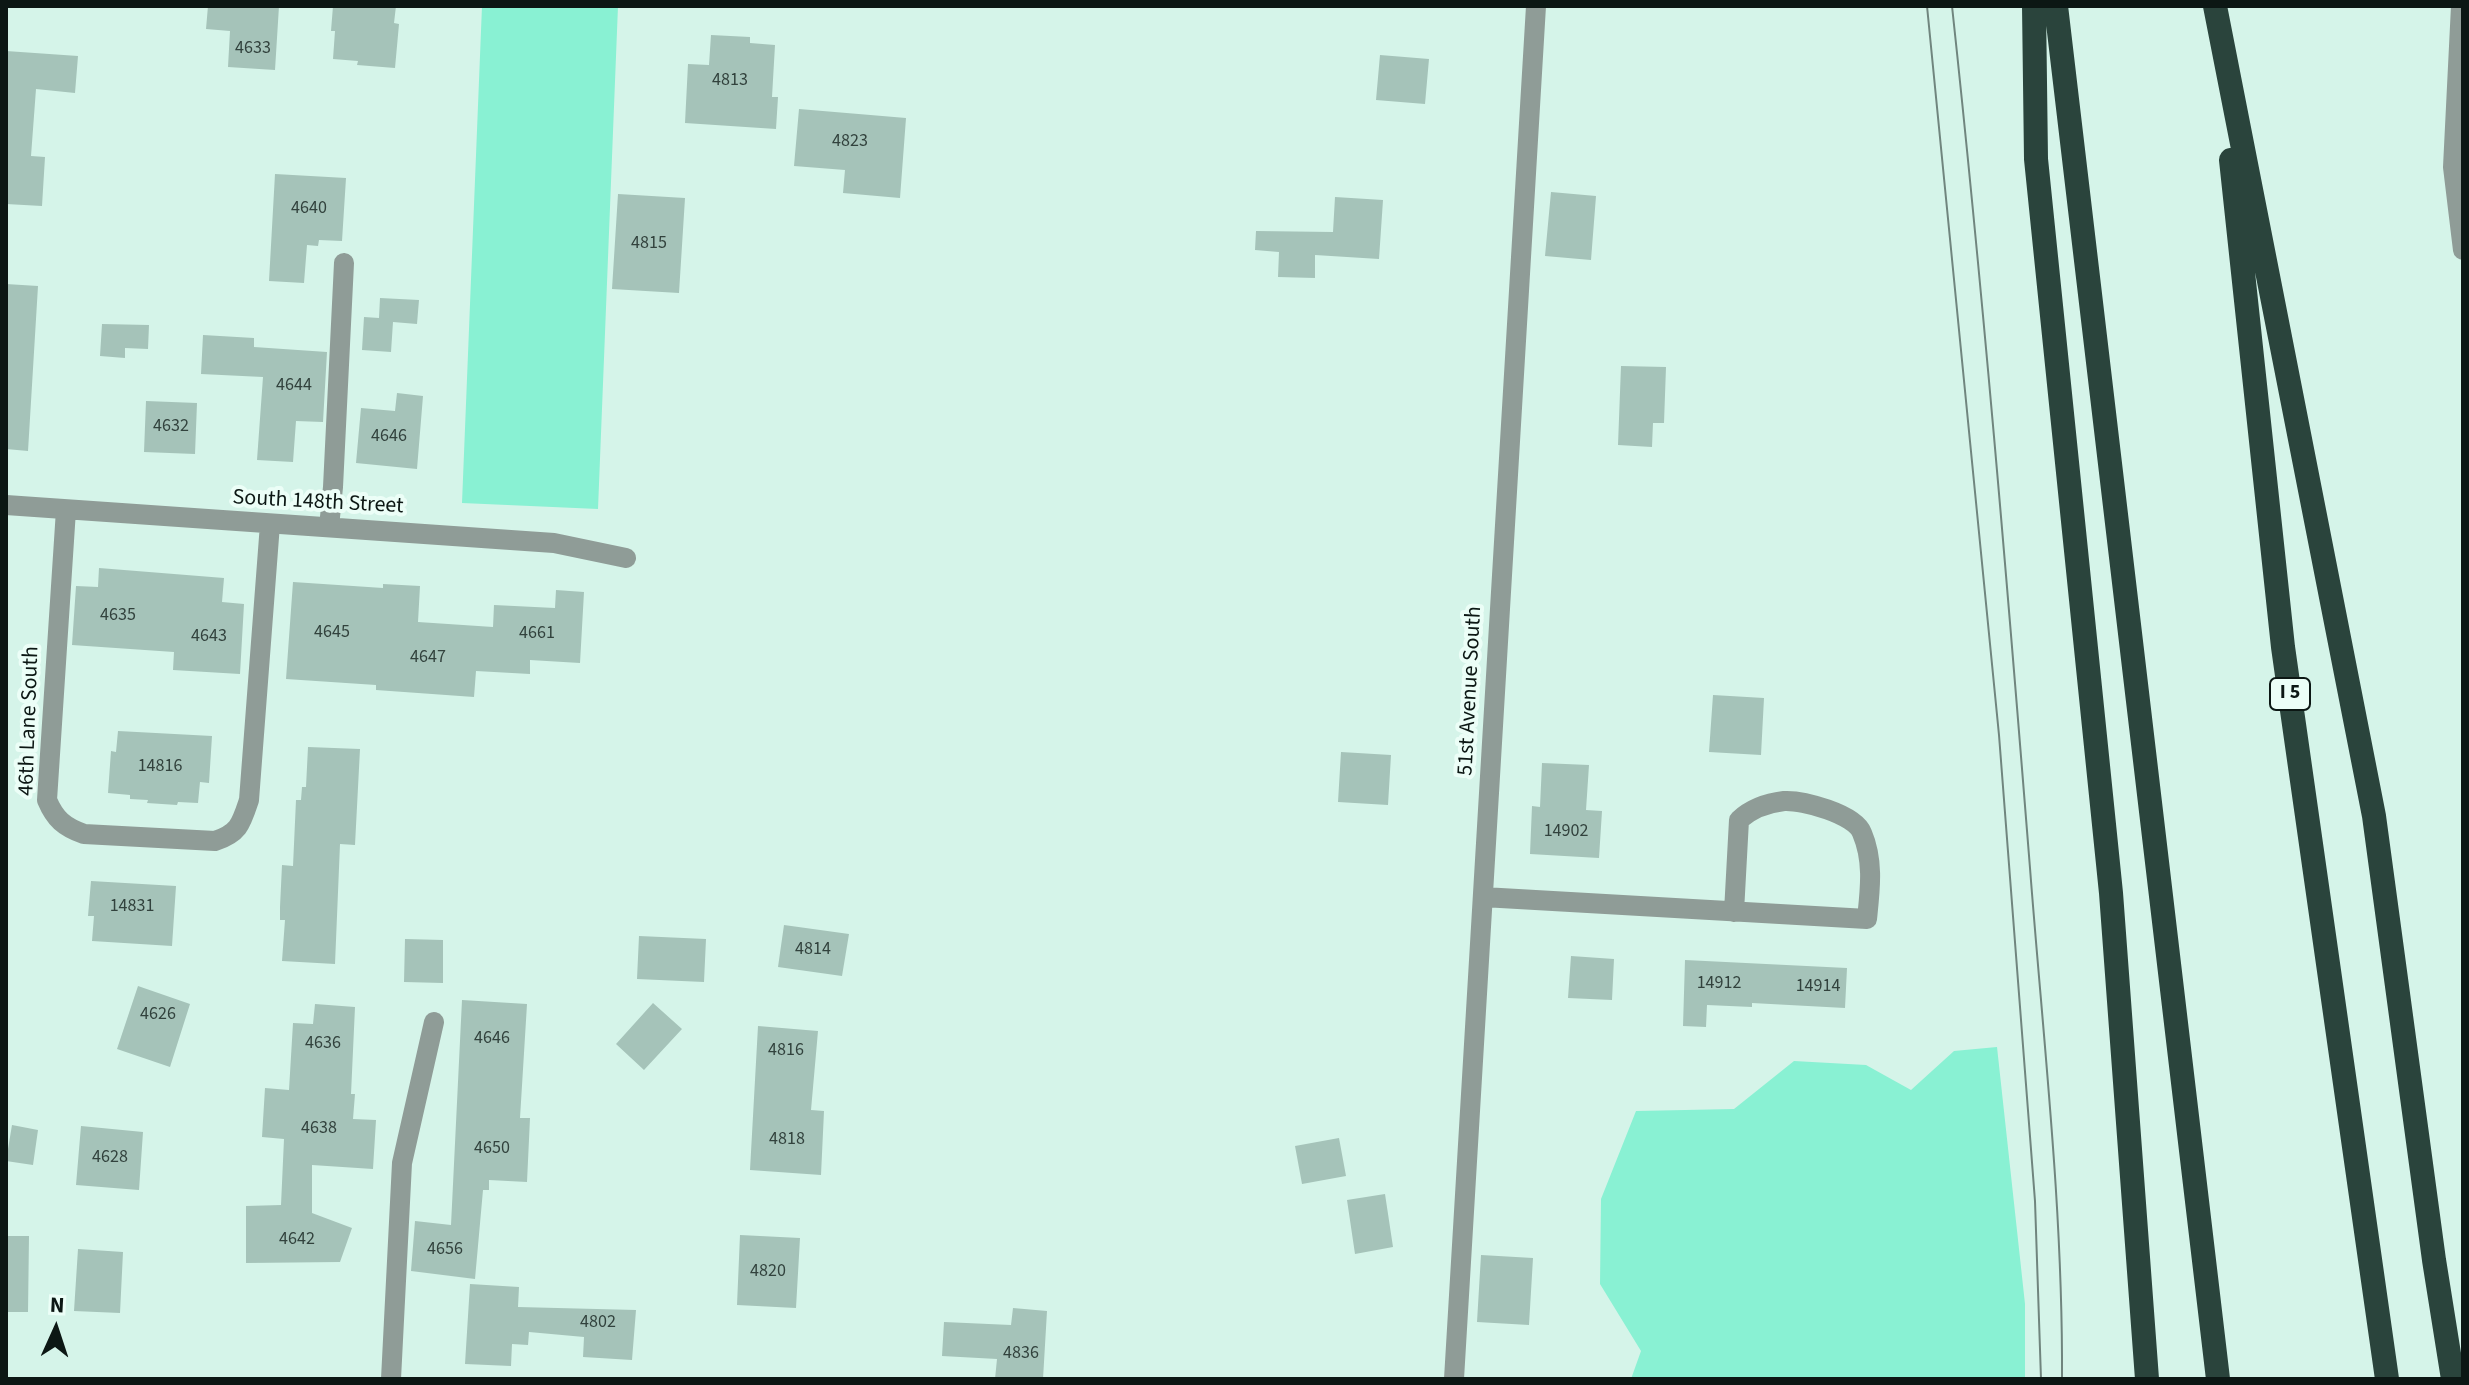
<!DOCTYPE html>
<html>
<head>
<meta charset="utf-8">
<style>
	body { margin:0 }
	#map { position:relative; width:2469px; height:1385px; overflow:hidden; background:#d5f4e9; font-family:"Source Sans 3",sans-serif }
	canvas { display:block }
	.frame { position:absolute; inset:0; border:8px solid #0c1714; pointer-events:none }
	.north { position:absolute; left:16px; top:1289px; width:80px; height:80px; -webkit-text-stroke:6px #ecfef7; paint-order:stroke; rotate:3deg; font-size:22px; font-weight:700; line-height:32px; text-align:center; color:#0c1714 }
	.north::after { content:''; display:block; margin:auto; width:28px; height:36px; background:#0c1714; clip-path:polygon(50% 0,100% 100%,50% 72%,0 100%) }
</style>
</head>
<body>
<div id="map">
<canvas width="2469" height="1385"></canvas>
<div class="frame"></div>
<div class="north">N</div>
</div>
<script>
const g = document.querySelector('canvas').getContext('2d');
g.lineJoin = 'round';
function paint(path, color) {
  g.fillStyle = color;
  g.fill(path, 'evenodd');
}
function strokePath(path, color, width, dash) {
  g.strokeStyle = color;
  g.lineWidth = width;
  g.lineCap = dash ? 'butt' : 'round';
  g.setLineDash(dash || []);
  g.stroke(path);
}
function label(font, color, halo, rows, align = 'center') {
  g.font = font + ' "Source Sans 3",sans-serif';
  g.lineWidth = 8;
  g.setLineDash([]);
  g.textBaseline = 'middle';
  g.strokeStyle = halo;
  g.fillStyle = color;
  for (const [text, x, y, turn = 0] of rows) {
    g.save();
    g.translate(x, y);
    g.rotate((+turn || 0) * Math.PI / 180);
    g.textAlign = isNaN(turn) ? turn : align;
    if (halo) g.strokeText(text, 0, 0);
    g.fillText(text, 0, 0);
    g.restore();
  }
}
const green = new Path2D(`
	M482,6H618L598,509L462,503Z
	M1997,1047L2025,1304V1379H1631L1641,1351L1600,1284L1601,1199L1636,1111L1734,1109L1794,1061L1866,1065L1911,1090L1954,1051Z`);
const building = new Path2D(`
	M208,6H279L275,70L228,67L230,31L206,29Z
	M333,6H396L394,23L399,24L395,68L357,65L358,61L333,59L335,31H331Z
	M711,35L750,37V43L775,45L772,97H778L776,129L685,123L688,64L709,65Z
	M6,51L78,56L75,93L36,89L31,156L45,157L42,206L6,204Z
	M1380,55L1429,59L1425,104L1376,100Z
	M799,109L906,118L900,198L843,193L845,170L794,166Z
	M275,174L346,178L342,241L319,240L318,246L307,245L304,283L269,281Z
	M1551,192L1596,196L1591,260L1545,256Z
	M618,194L685,198L679,293L612,289Z
	M1335,197L1383,200L1379,259L1315,255V278L1278,277L1279,252L1255,250L1256,231L1333,232Z
	M6,284L38,286L28,451L6,449Z
	M380,298L419,300L417,324L393,322L391,352L362,350L364,317L379,318Z
	M102,324L149,325L148,349L125,348V358L100,356Z
	M203,335L254,338V347L327,352L323,422L296,421L293,462L257,460L263,377L201,374Z
	M1621,366L1666,367L1664,423H1653L1652,447L1618,445Z
	M397,393L423,396L417,469L356,463L361,408L395,411Z
	M146,401L197,403L195,454L144,452Z
	M99,568L224,578L222,602L244,604L240,674L173,670L174,652L72,645L76,586L98,587Z
	M293,582L383,588V584L420,586L418,622L493,627L494,605L555,608L556,590L584,592L580,663L530,660V674L476,671L474,697L376,690V685L286,679Z
	M1713,695L1764,698L1761,755L1709,752Z
	M118,731L212,736L209,783L200,782L198,803L178,802L177,805L147,803L148,800L130,799V795L108,793L111,751L116,752Z
	M308,747L360,749L355,845L340,844L335,964L282,961L285,920H280V907L282,865L293,866L296,800H301L302,787H306Z
	M1341,752L1391,755L1388,805L1338,802Z
	M1542,763L1589,765L1586,810L1602,811L1599,858L1530,854L1532,806L1540,807Z
	M91,881L176,886L172,946L92,941L94,916H88Z
	M784,925L849,934L842,976L778,967Z
	M639,936L706,939L704,982L637,979Z
	M405,939L443,940V983L404,982Z
	M1571,956L1614,959L1612,1000L1568,998Z
	M1685,960L1847,968L1845,1008L1752,1003V1007L1707,1005L1706,1027L1683,1026Z
	M138,986L190,1004L170,1067L117,1049Z
	M462,1000L527,1004L520,1118H530L527,1182L489,1180V1190H483L475,1279L411,1271L415,1221L451,1225Z
	M653,1003L682,1029L644,1070L616,1044Z
	M315,1004L355,1007L351,1094H355L353,1119L376,1120L373,1169L312,1165V1213L352,1228L340,1262L246,1263V1206L281,1205L284,1139L262,1137L265,1088L289,1090L293,1023L313,1024Z
	M758,1026L818,1031L811,1110L824,1111L821,1175L750,1170Z
	M12,1125L38,1130L33,1165L6,1161Z
	M81,1126L143,1132L139,1190L76,1185Z
	M1339,1138L1346,1176L1302,1184L1295,1146Z
	M1385,1194L1393,1247L1355,1254L1347,1200Z
	M740,1235L800,1238L796,1308L737,1305Z
	M6,1236H29L28,1312H6Z
	M78,1249L123,1252L120,1313L74,1311Z
	M1481,1255L1533,1258L1529,1325L1477,1322Z
	M470,1284L519,1287L518,1307L636,1310L632,1360L583,1357L584,1337L529,1332L528,1345L512,1344L511,1366L465,1364Z
	M1013,1308L1047,1311L1043,1379H995L997,1359L942,1356L944,1322L1011,1325Z`);
const minor = new Path2D(`
	M2461,6L2453,167L2463,250
	M6,505L554,543L626,558
	M66,510L47,800C55,819 64,827 84,834L215,841C239,833 241,824 249,800L270,524
	M329,527L333,487L344,263
	M1483,897C1611,905 1739,912 1867,919C1870,890 1874,861 1862,833C1855,814 1803,800 1784,801C1767,803 1752,808 1739,820L1734,912
	M391,1379L402,1163L434,1022
	M1454,1379L1536,6`);
const highway = new Path2D(`
	M2034,6L2036,159L2111,893L2147,1379
	M2056,6L2218,1379
	M2215,6L2374,816L2434,1260L2453,1379
	M2231,160L2283,647L2387,1379`);
const tram = new Path2D(`
	M1927,6L1999,735L2035,1201L2041,1379
	M1952,6C1983,293 2007,580 2030,868C2043,1038 2063,1208 2062,1379`);
const numberNames = [
	["4633",253,49],
	["4813",730,81],
	["4823",850,142],
	["4640",309,209],
	["4815",649,244],
	["4644",294,386],
	["4632",171,427],
	["4646",389,437],
	["4635",118,616],
	["4645",332,633],
	["4661",537,634],
	["4643",209,637],
	["4647",428,658],
	["14816",160,767],
	["14902",1566,832],
	["14831",132,907],
	["4814",813,950],
	["14912",1719,984],
	["14914",1818,987],
	["4626",158,1015],
	["4646",492,1039],
	["4636",323,1044],
	["4816",786,1051],
	["4638",319,1129],
	["4818",787,1140],
	["4650",492,1149],
	["4628",110,1158],
	["4642",297,1240],
	["4656",445,1250],
	["4820",768,1272],
	["4802",598,1323],
	["4836",1021,1354]
];
const shields = [
	[2290,694,40]
];
const shieldNames = [
	["I 5",2290,694]
];
const streetNames = [
	["South 148th Street",318,503,3],
	["51st Avenue South",1471,691,-87],
	["46th Lane South",30,721,-88]
];
paint(green, '#89f1d3');
paint(building, '#a5c3b9');
strokePath(minor, '#8f9c97', 20);
strokePath(highway, '#2a443c', 24);
strokePath(tram, '#70857e', 2);
label('18px', '#32423d', null, numberNames);
for (const [x, y, w] of shields) {
  const box = new Path2D();
  box.roundRect(x - w / 2, y - 16, w, 32, 6);
  g.fillStyle = '#ecfef7';
  g.fill(box);
  strokePath(box, '#0c1714', 2);
}
label('bold 20px', '#0c1714', null, shieldNames);
label('22px', '#0c1714', '#ecfef7', streetNames);
</script>
</body>
</html>
